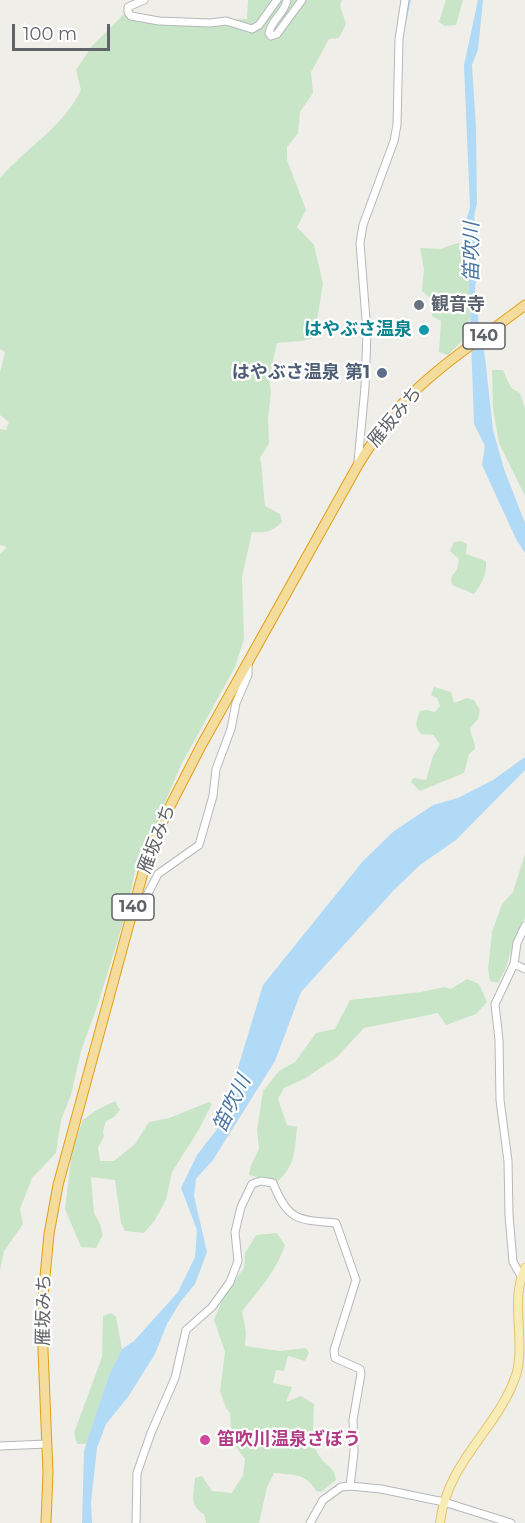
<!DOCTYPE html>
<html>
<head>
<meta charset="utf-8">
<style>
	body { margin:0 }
	#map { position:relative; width:525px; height:1523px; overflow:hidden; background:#f0eee9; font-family:Montserrat,sans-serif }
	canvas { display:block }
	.scale { position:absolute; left:12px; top:24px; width:98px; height:27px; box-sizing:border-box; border:3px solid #606367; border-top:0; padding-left:8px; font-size:18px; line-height:21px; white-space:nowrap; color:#606367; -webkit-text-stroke:4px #fff; paint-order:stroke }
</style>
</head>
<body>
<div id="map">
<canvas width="525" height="1523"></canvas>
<div class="scale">100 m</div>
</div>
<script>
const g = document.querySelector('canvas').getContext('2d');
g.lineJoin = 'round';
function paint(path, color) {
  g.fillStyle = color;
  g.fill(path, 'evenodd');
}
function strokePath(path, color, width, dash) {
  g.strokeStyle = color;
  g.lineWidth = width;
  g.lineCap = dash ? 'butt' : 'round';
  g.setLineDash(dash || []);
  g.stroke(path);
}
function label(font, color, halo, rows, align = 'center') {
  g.font = font + ' Montserrat,"Noto Sans JP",sans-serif';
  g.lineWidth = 4.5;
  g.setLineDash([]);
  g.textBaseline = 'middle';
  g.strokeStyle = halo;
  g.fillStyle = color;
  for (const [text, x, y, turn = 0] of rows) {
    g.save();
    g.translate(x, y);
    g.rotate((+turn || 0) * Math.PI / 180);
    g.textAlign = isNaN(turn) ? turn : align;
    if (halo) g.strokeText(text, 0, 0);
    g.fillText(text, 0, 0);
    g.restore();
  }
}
const green = new Path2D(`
	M248,0H342L340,6L346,24L339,38L329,39L311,72L313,93L300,112L298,133L287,147V160L306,210L297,227L314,245L323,284L314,338L302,341L277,343L269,378L271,392L268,419L269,443L260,458L261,462L265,506L280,514L282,522C272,532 265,533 252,532L242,577L244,639L235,667L181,765L157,821L137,860L128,907L98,1004L81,1051L71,1095L61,1120L56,1153L32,1178L20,1209L23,1224L4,1251L0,1270V554L7,547L0,545V429L6,430L9,422L0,415V372L5,352L0,349V178C26,148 63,127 81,90L76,70L92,46L124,14C143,18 161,22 180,22C202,22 225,19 247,19Z
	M446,0H463L456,25L445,26L439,22Z
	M458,243L470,248V318L461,342L448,355L439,352L441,321L432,316L430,298L422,291L424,269L420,248L440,249Z
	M492,370H503L511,388L520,393L525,408V496L499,443L493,409Z
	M461,541L467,544L466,554L486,561C487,574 482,584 474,594L452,585L451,578L457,569L459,559L450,551L454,542Z
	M434,687L451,692L454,703L467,698L474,700L480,710L478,719L470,728C471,736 475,741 475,749L469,754L464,773L420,791L411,782L413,778L426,780L433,756L440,744L433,735L421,734C414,726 416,722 420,711L427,710L435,712L440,706L437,698L431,695Z
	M525,854V917L514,940L506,968L498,983L490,981L488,969L492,932L502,904L513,892Z
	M467,979L479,984L487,1002L476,1014L446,1025L438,1013L364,1028L337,1057L304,1079L284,1088L278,1099L287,1125L297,1127C295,1148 295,1169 276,1182L249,1175L251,1165L259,1149L257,1130L263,1091L279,1071L295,1062L316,1033L335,1029L350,1000L421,992L444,987L451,989Z
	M115,1101L120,1110L114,1117L106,1121L103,1131L104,1137L98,1147L100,1161H114L135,1144L149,1122L169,1118L209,1102L212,1104L198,1131L172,1172L166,1200L155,1220L144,1233L125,1231L121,1223L115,1180L91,1177L94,1213L100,1224L103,1235L96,1248L81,1247L65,1209L72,1151L83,1120L95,1111Z
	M277,1233L285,1245C277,1270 259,1290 242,1311L246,1332L245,1346L280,1351L306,1348L309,1353L305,1361L288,1356L284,1371L276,1370L273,1383L292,1387L286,1402L301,1396L314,1404C314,1419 310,1444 320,1457C327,1467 334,1466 336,1480L321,1492L316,1491C307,1473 292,1475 274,1473L267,1487L259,1523H206L204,1514C188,1504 194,1495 195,1478L202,1476L212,1491L232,1493L243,1475L245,1459L236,1447L231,1434L230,1413L226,1408L220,1391L225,1352L214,1320L224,1296L244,1268L245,1253L256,1235Z
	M111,1313L116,1317L122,1349L109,1375L87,1444H77L74,1433L102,1357L103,1316Z`);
const water = new Path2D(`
	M478,0H483L478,50L472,65L476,128L477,204L474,215L479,250L475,289L479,326L485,357L493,430L504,469L525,523V553L516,539L482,465L485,446L474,424L469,282L470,248L466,221L470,208L464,65Z
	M525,757V770L456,840L420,865L394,890L301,992L275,1061L213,1160L196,1179L194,1196L207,1252L195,1284L181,1301L167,1324L155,1354L128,1397L106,1424L97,1448L91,1502L92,1523H82L84,1451L109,1375L122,1349L134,1341L178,1292L195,1257L197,1230L181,1188L197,1155L221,1124L263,985L363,861L394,831L433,805L458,798L493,780Z`);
const stream = new Path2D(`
	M404,27L410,0`);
const minor = new Path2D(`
	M144,0L128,7V12L131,16L159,21L210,23L226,21L252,29L259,25L277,0
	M287,0C285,13 271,20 269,33L271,36L277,34L302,0
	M358,462L365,387L367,332L360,243L363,225L394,141L397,125L399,39L405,0
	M131,914L142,905L158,874L199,845L213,796L216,769L231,729L236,703L248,675V664
	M514,964L517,943L525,926
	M521,1276L513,1262L509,1215L508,1161L500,1100L499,1040L495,1004L514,964L525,969
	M0,1446L47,1444
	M136,1523L137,1473L151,1433L175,1378L186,1330L212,1307L230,1282L238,1261L235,1232L241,1207L252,1184L261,1181L273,1183C288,1221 298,1220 336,1223L356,1280L334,1350L335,1358L360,1369L361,1374L353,1420L354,1452L350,1486
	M310,1523L323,1500L341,1487L350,1486L381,1489L444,1502L511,1523`);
const major = new Path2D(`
	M440,1523C447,1460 500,1428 517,1372C525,1338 510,1300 525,1268`);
const highway = new Path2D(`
	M46,1523L48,1473L43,1350V1298L49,1234L58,1185L144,869L165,816L201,746L358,465C371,444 385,423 402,404C436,367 485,336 525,305`);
const markers = [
	[419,305,6,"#6b7280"],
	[424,330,6,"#0f9aa8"],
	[382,373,6,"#5c6f8a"],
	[205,1440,6,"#d1479c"]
];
const shields = [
	[484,336,42],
	[133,907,42]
];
const shieldNames = [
	["140",484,336],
	["140",133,907]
];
const worshipNames = [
	["観音寺",431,305]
];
const cultureNames = [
	["はやぶさ温泉",412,330]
];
const serviceNames = [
	["はやぶさ温泉 第1",370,373]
];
const streetNames = [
	["雁坂みち",395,417,-50],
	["雁坂みち",157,839,-69],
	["雁坂みち",44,1310,-89]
];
const hotelNames = [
	["笛吹川温泉ざぼう",217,1440]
];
const waterNames = [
	["笛吹川",472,252,-90],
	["笛吹川",232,1104,-64]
];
paint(green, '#c8e5c8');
paint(water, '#b1daf7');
strokePath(stream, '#b1daf7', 2);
strokePath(minor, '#b5b8bb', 9);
strokePath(major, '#e5c16d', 10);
strokePath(highway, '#e29f16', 11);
strokePath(minor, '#fff', 7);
strokePath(major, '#f8ecb6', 8);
strokePath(highway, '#f3dc9c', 9);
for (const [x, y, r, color] of markers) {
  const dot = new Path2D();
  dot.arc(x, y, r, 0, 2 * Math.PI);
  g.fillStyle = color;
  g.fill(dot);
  strokePath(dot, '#fff', 2);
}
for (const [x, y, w] of shields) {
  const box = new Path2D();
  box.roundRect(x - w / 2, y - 13, w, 26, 4.5);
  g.fillStyle = '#fff';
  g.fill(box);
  strokePath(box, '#606367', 1.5);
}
label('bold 16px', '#606367', null, shieldNames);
label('bold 18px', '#5b616d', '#fff', worshipNames, 'left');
label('bold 18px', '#0d838f', '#fff', cultureNames, 'right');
label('bold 18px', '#4e5e75', '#fff', serviceNames, 'right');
label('18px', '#606367', '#fff', streetNames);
label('bold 18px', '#b23c85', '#fff', hotelNames, 'left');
label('italic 20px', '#4b76a1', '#fff', waterNames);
</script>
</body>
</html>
